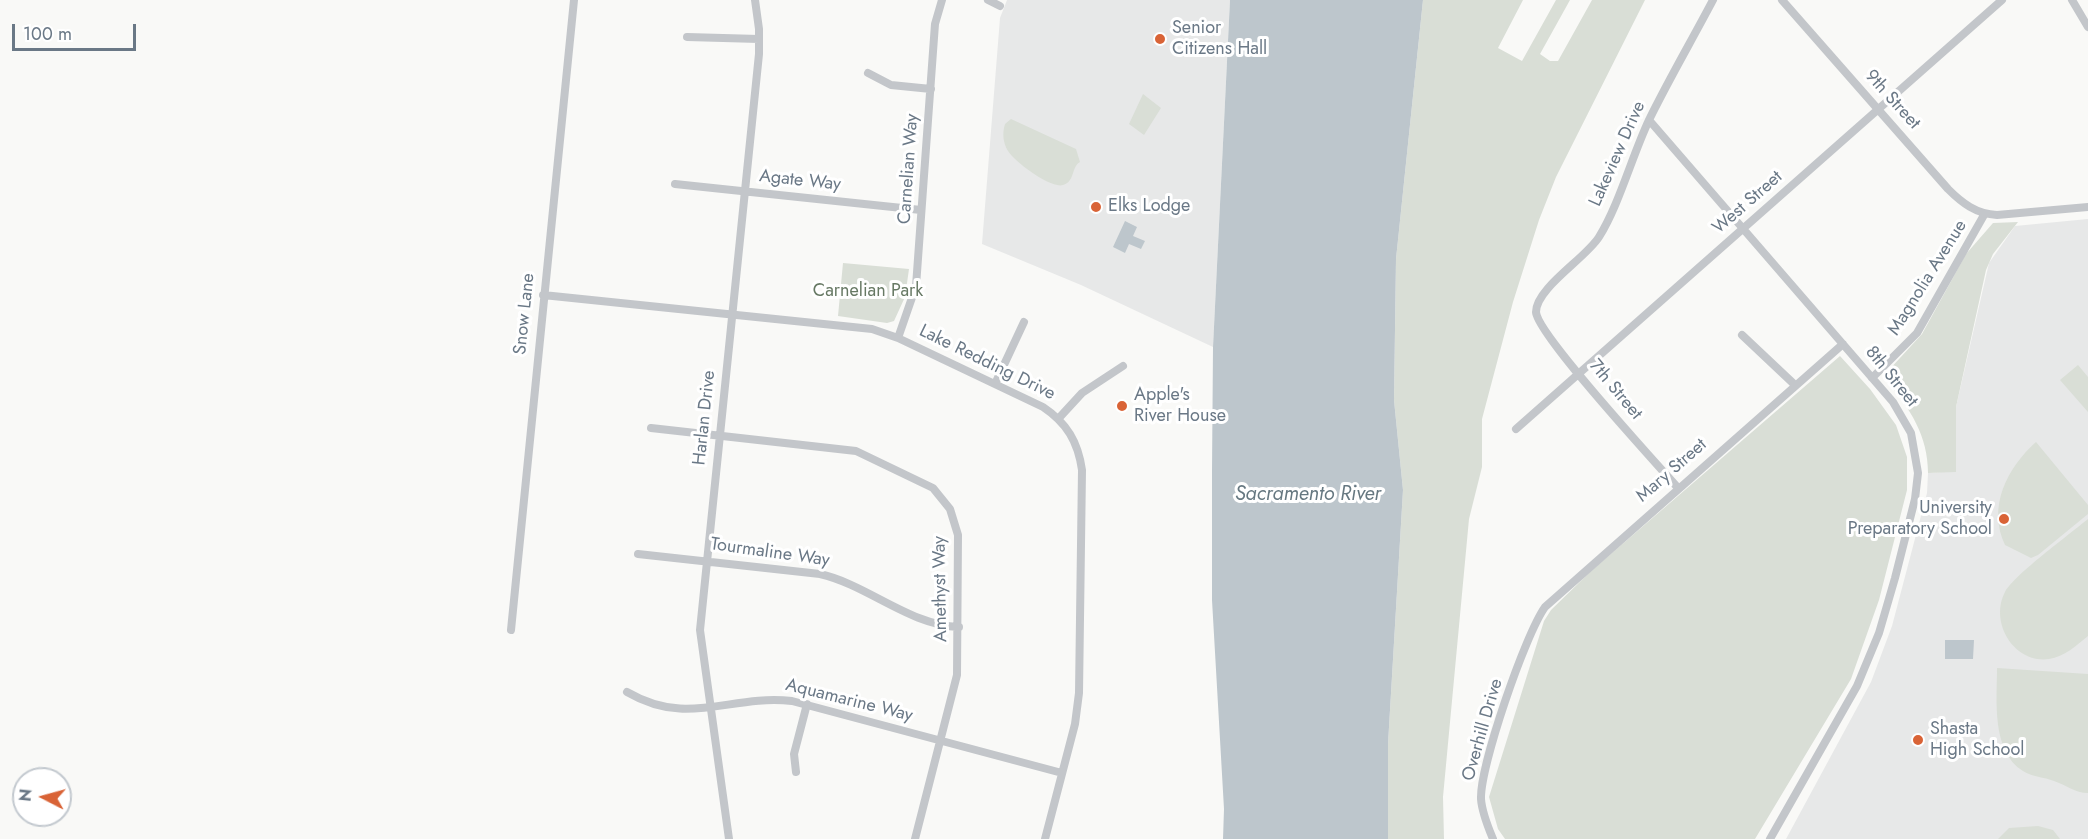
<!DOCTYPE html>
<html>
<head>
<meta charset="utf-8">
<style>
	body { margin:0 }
	#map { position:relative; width:2088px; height:839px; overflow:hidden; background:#f9f9f7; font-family:Jost,sans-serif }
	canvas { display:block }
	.north { position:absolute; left:12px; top:767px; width:60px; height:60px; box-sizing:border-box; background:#fff; border:2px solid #c3c9cf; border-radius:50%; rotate:276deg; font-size:16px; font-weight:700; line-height:24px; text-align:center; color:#6a7886 }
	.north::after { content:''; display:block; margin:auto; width:21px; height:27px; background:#d96336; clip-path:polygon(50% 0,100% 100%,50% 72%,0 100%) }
	.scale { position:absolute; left:12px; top:24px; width:124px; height:27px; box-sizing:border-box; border:3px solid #6a7886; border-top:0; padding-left:8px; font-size:18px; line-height:21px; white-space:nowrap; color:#6a7886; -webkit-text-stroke:4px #fff; paint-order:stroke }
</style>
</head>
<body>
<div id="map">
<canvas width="2088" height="839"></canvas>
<div class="north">N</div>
<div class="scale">100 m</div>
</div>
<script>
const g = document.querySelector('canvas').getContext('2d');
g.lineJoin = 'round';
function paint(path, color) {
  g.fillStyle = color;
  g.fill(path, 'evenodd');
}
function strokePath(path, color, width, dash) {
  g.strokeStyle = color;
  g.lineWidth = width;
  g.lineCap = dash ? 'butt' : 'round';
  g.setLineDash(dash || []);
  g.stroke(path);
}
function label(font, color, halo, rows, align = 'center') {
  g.font = font + ' Jost,sans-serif';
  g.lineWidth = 6;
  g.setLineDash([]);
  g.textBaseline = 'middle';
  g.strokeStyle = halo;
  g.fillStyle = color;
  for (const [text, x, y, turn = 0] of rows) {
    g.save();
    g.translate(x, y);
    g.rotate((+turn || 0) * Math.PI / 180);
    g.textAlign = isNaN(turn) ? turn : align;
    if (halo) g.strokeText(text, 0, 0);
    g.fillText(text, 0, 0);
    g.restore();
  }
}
const built = new Path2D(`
	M1007,0H1230L1213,347L1081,285L982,244L1000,18Z
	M2088,219V839H1786L1871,682L1892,626L1927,493L1928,473L1956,471V407L1989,263L2015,226Z`);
const green = new Path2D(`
	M1423,0H1523L1498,48L1522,61L1556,0H1570L1540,54L1550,61H1558L1592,0H1645L1556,177L1539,220L1513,302L1482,419V467L1469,519L1443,797L1444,839H1388V744L1403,490L1394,400L1396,259Z
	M1143,94L1161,108L1144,135L1129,124Z
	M1011,119L1076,149L1080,162C1071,167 1075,182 1063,185C1051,189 1015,162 1008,151C1003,143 1002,133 1005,124Z
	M2018,222L1993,254L1986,270L1956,407V472L1928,473C1928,436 1910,408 1887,382L1888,371L1922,334L1966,254L1993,223Z
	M843,263L909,269L905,297L894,321L887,323L838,316Z
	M1840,356L1870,389L1896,425L1907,457V490L1879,600L1851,679L1755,839H1505L1498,829L1489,797L1544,621L1551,610L1590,572Z
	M2078,365L2088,377V412L2060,380Z
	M2036,442L2088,505V514L2038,555L2031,558L2005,545C1987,507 2007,468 2036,442Z
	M2088,519V636C2077,645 2064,657 2049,659C2014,664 1989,622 2005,592C2014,575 2070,534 2088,519Z
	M1997,668L2088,674V793C2075,793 2066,785 2054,781C2044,777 2032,777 2023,771C1991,751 1997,700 1997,668Z
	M2038,826L2053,830L2060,839H1998L2009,828Z`);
const water = new Path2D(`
	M1230,0H1423L1396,259L1394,400L1403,490L1388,744V839H1223L1224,809L1212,600V471L1213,347Z
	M1125,221L1137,227L1133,236L1145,241L1141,249L1129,244L1125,253L1113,247Z
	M1945,640H1974L1973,659H1945Z`);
const minor = new Path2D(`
	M988,0L1000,6
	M1782,0L1948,189C1962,203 1976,214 1997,215L2088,207
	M2072,0L2088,27
	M687,37L759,39
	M868,73L891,85L931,89
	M1649,120L1893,402L1911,433L1918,473L1915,499L1895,578L1879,633L1857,686L1770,839
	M675,184L921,210
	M543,295L872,329L898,338L1043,407C1067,423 1078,442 1082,470L1079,693L1075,724L1045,839
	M1742,335L1795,385
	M898,338L916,286L935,24L942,0
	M1872,378L1917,333L1984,215
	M995,384L1024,322
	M1059,418L1082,393L1123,366
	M651,428L856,451L933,488L950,509L958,535L957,675L915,839
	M1516,429L2002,0
	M1678,488C1656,463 1537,334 1536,312C1536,288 1586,258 1599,237C1619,205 1632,156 1649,120C1669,79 1692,40 1713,0
	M638,554L820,574C868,585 909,625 959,627
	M511,630L574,0
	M627,692C689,728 729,694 792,701L1062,773
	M796,772L794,754L807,704
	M729,839L700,630L759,54V29L755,0
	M1493,839C1488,827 1482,813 1481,799C1480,766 1525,635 1545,607L1843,344`);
const markers = [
	[1160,39,6,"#d96336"],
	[1096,207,6,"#d96336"],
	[1122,406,6,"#d96336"],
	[2004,519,6,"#d96336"],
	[1918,740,6,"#d96336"]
];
const poiNames = [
	["Senior",1172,29],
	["Citizens Hall",1172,50],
	["Elks Lodge",1108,207],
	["Apple's",1134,396],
	["River House",1134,417],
	["University",1992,509,"right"],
	["Preparatory School",1992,530,"right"],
	["Shasta",1930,730],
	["High School",1930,751]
];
const streetNames = [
	["9th Street",1892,100,48],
	["Lakeview Drive",1618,154,-66],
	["Carnelian Way",909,169,-86],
	["Agate Way",800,181,6],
	["West Street",1748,203,-41],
	["Magnolia Avenue",1928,278,-58],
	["Snow Lane",525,314,-84],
	["Lake Redding Drive",987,363,26],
	["8th Street",1891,377,51],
	["7th Street",1615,390,50],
	["Harlan Drive",705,418,-84],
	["Mary Street",1672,471,-41],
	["Tourmaline Way",770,553,8],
	["Amethyst Way",941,589,-91],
	["Aquamarine Way",849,701,14],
	["Overhill Drive",1483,730,-74]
];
const parkNames = [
	["Carnelian Park",868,292]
];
const waterNames = [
	["Sacramento River",1308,495]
];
paint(built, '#e7e8e8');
paint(green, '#d9ded6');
paint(water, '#bdc6cc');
strokePath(minor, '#c3c6ca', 8);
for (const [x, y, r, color] of markers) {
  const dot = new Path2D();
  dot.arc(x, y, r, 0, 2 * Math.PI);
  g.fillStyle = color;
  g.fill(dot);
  strokePath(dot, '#fff', 2);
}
label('18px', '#6a7886', '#fff', poiNames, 'left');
label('18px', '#6a7886', '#fff', streetNames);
label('18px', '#677964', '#fff', parkNames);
label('italic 20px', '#667881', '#fff', waterNames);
</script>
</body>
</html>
